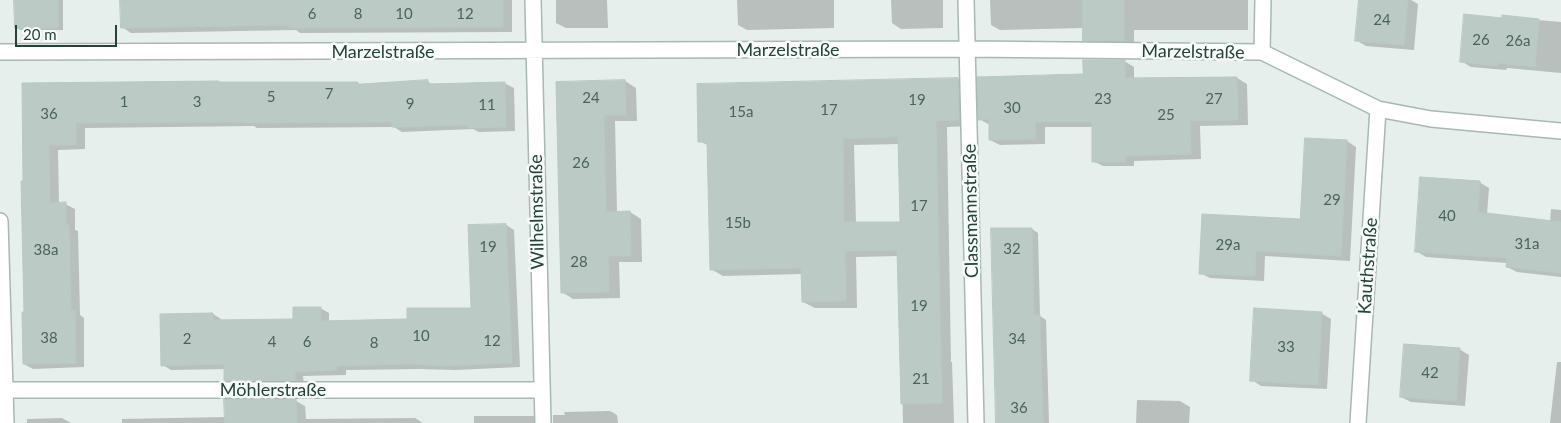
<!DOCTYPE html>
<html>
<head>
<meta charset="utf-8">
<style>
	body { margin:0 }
	#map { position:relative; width:1561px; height:423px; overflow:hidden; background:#e6efeb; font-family:Lato,sans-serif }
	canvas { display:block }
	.scale { position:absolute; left:15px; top:25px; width:102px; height:22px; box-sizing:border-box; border:2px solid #24423a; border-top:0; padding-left:6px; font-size:15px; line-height:18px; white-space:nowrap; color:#24423a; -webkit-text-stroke:4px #f7fbf9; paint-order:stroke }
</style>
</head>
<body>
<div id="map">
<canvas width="1561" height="423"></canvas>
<div class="scale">20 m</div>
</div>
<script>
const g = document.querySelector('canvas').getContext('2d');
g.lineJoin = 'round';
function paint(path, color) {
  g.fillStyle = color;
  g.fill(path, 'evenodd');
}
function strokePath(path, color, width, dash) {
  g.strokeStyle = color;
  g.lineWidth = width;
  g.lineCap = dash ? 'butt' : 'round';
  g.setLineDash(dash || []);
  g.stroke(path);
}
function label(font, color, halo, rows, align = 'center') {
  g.font = font + ' Lato,sans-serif';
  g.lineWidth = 5;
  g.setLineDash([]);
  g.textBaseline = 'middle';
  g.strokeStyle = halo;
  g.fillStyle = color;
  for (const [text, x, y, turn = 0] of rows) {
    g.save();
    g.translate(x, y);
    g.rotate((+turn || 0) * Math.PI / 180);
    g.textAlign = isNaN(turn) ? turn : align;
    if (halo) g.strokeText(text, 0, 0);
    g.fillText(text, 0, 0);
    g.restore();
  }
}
const shadow = new Path2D(`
	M16,0H63V30H21L16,28Z
	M122,0H512V32L300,33L296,30L131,33L122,27Z
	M556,0H607L608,28H566L556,23Z
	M737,0H834V28L747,30L738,25Z
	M891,0H943V28L901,29L892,23Z
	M990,0H1248V30H1134V46H1094L1084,40V28L1000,30L991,25Z
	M1360,0H1411L1418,4L1414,50L1366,46L1356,40Z
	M1503,17L1561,22V73L1507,68L1506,70L1471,67L1461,61L1503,19Z
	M1124,61L1134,67V80L1237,78L1247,84L1248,125L1200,126L1201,159L1134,161V166H1103L1093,161V127H1045V144L1000,145L990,140V125L979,119L1084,76Z
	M958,79L970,86L971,126L947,127L951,362H952L954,423H903L899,256L856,257L857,308H815L803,302L802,274L723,276L711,269L709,146L700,141L698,85ZM899,144L901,224H856L854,145Z
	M625,81L636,88L637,121H615L617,212H630L641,219L642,262H619L620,298L573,299L562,292L557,83Z
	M428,82L434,85L504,83L514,88L515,131L479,132L473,129L402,132L394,127L257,128L254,126L85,128V149L58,150L59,204H65L75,209V230L78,231L80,315L84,318V367L33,369L24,364L26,314L23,85L357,83L361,85Z
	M1347,141L1356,147L1350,261L1265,256L1264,281L1210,278L1200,273L1302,220Z
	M1479,182L1489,188L1487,214L1550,222L1551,209L1561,210V277L1517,272L1507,267V263L1426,257L1416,251Z
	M506,225L514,230L520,367L455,370L418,369L346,370V375L303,376L304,385H234L225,380V369L171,370L163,365L213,314L221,319V321L294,320L320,308L329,313V322L408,321L473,309Z
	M1032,229L1038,233L1040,316L1046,320L1049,423H997Z
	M1321,313L1331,319L1327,389L1261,386L1252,380Z
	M1459,349L1469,355L1465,406L1411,402L1401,397Z
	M1557,362H1561V423H1550Z
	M1137,400L1180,401L1190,407L1189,423H1136Z
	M296,401L305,406L306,419L415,418L423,423H122V419L226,417Z
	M610,411L617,415L618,423H553V415H565L564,412Z
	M474,416H533L541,420V423H474Z
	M62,418L71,423H27V419Z`);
const building = new Path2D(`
	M14,0H58V28H15Z
	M120,0H503V27L289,28V25L121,28Z
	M1083,0H1124V41H1083Z
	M1359,0H1408L1404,45L1355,41Z
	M1464,14L1502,18V15L1539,19L1535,67L1497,63V66L1460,62Z
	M1083,60H1125V78L1237,77L1238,120L1190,121L1191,154L1125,156V162H1092V122H1035L1036,139L989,140V119L978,120L977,77L1083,74Z
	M958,78L959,120L936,121L942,403L901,404L897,250L845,251L846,301L802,302L801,268L710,270L707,142H698L697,84ZM898,137L900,222H844L843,139Z
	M428,80V84L505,82L506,127L469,128L468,125L392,127V122L246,123V122L76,123V145H49L50,203L66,202V225H69L71,311H75L76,363L23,364L22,312H24L21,181H23L22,83L219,81V82H358V84Z
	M625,80L626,115H604L606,212L630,211L631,256H608L609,292L561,293L556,82Z
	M1305,138L1347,140L1341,256L1256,251L1255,276L1199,274L1202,214L1300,219Z
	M1420,177L1480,181L1478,212L1561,222V273L1506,267L1507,258L1415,252Z
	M506,224L512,363L445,366L408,364L337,366V370L295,372V381H224V364L161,366L160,314L213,313V320L293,319V307H321V321L407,319V308H471L468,225Z
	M991,228H1032L1034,315H1040L1043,423H996Z
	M1254,308L1322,312L1318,385L1250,381Z
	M1404,344L1460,348L1456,401L1400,397Z
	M224,399H296L297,423H225Z`);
const minor = new Path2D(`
	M533,0L543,423
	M966,0L976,423
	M0,52L968,49L1262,52L1378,109L1431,119L1561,131
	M1262,52L1263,0
	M0,221L6,423
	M0,390H542
	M1358,423L1378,109`);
const numberNames = [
	["6",312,14],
	["8",358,14],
	["10",404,14],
	["12",465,14],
	["24",1382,20],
	["26",1481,40],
	["26a",1518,41],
	["7",329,94],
	["5",271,97],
	["24",591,98],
	["23",1103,99],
	["27",1214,99],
	["19",917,100],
	["1",124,102],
	["3",197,102],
	["9",410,104],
	["11",487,105],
	["30",1012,108],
	["17",829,110],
	["15a",741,112],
	["36",49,114],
	["25",1166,115],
	["26",581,163],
	["29",1332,200],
	["17",919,206],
	["40",1447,216],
	["15b",738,223],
	["31a",1527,244],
	["29a",1228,245],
	["19",488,247],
	["32",1012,249],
	["38a",46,250],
	["28",579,262],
	["19",919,306],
	["10",421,336],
	["38",49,338],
	["2",187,339],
	["34",1017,339],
	["12",492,341],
	["4",272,342],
	["6",307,342],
	["8",374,343],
	["33",1286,347],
	["42",1430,373],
	["21",921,379],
	["36",1019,408]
];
const streetNames = [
	["Marzelstraße",788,50],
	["Marzelstraße",383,52],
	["Marzelstraße",1193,52,1],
	["Classmannstraße",971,211,-91],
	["Wilhelmstraße",537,212,-91],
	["Kauthstraße",1368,266,-86],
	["Möhlerstraße",273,390]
];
paint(shadow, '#0003');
paint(building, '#bbcac4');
strokePath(building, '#b8c9c2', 1);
strokePath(minor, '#a8b8b2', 18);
strokePath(minor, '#fff', 15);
label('15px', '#4a645c', null, numberNames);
label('18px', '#24423a', '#f7fbf9', streetNames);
</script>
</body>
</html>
